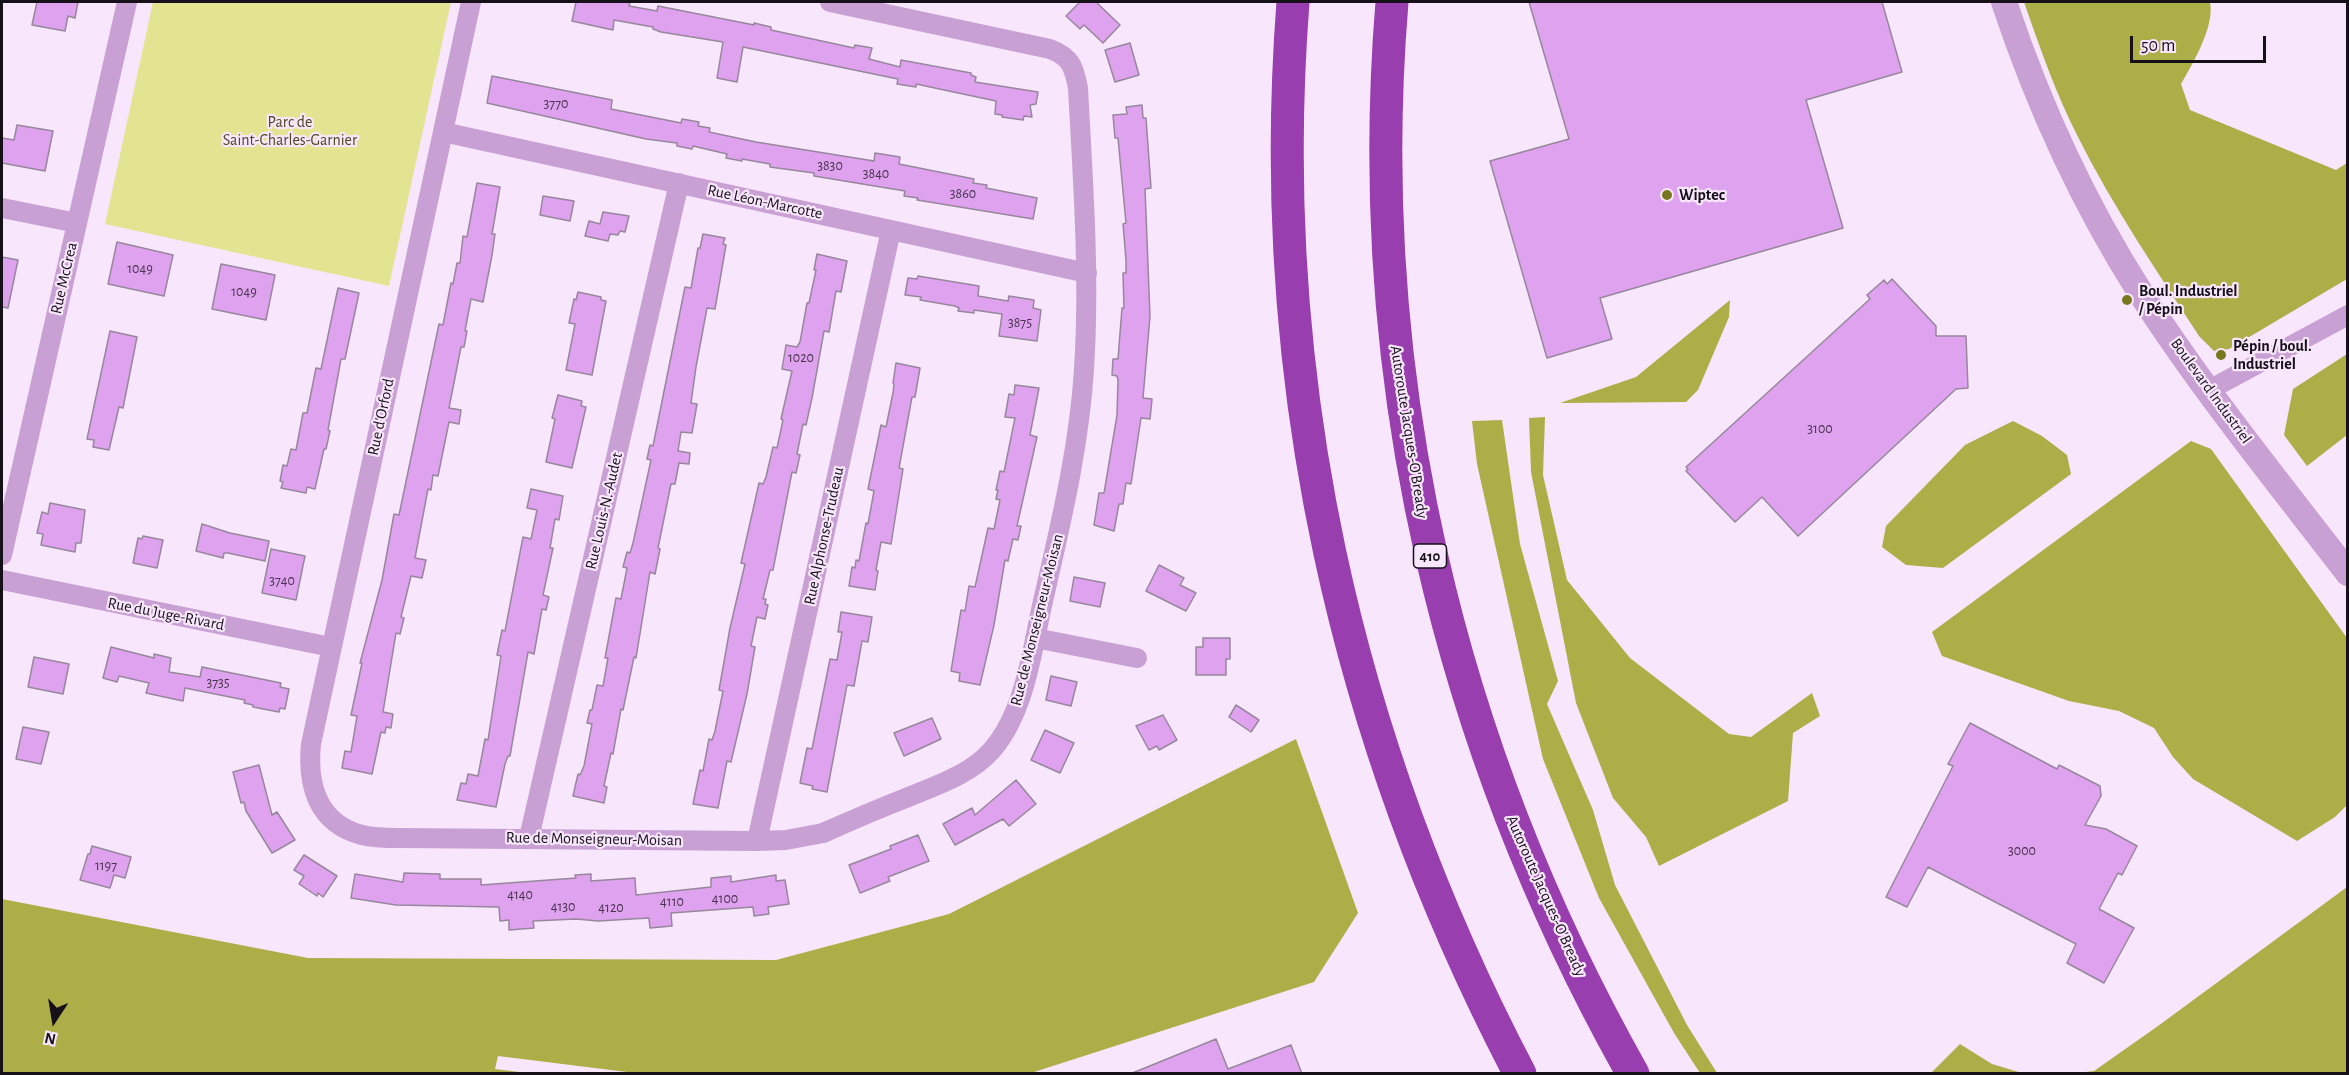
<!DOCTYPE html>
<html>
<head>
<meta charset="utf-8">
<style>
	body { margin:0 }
	#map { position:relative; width:2349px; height:1075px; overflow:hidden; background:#f8e6fc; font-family:"Alegreya Sans",sans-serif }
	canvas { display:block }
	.frame { position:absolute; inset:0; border:3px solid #161018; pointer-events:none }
	.north { position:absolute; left:24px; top:991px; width:60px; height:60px; -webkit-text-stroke:4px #f8e6fc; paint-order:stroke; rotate:192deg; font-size:16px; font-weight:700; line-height:24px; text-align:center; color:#161018 }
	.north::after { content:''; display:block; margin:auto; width:21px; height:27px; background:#161018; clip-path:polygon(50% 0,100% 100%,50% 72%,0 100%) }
	.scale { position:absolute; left:2130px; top:36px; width:136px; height:27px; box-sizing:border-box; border:3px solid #161018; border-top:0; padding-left:8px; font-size:18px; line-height:21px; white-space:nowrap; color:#161018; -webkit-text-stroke:4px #f8e6fc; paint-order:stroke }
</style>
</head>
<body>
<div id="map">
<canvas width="2349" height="1075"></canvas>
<div class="frame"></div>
<div class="north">N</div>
<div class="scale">50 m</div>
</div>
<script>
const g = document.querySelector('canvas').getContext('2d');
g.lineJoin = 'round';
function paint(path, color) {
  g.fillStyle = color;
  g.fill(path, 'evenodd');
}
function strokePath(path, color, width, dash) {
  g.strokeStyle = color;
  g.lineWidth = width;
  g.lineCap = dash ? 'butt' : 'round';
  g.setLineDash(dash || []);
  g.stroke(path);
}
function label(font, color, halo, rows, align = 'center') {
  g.font = font + ' "Alegreya Sans",sans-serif';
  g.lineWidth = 4.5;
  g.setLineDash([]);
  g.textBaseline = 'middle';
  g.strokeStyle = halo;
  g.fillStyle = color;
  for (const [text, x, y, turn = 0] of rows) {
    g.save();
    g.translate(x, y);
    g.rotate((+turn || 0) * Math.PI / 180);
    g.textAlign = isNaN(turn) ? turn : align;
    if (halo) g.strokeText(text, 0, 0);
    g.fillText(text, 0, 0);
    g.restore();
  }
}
const green = new Path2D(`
	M153,2H451L389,286L105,224Z`);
const forest = new Path2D(`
	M2024,2H2210C2215,26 2193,63 2181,84L2190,110L2336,170L2347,163V279L2229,349L2214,351L2199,336C2157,271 2113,207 2078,137C2056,94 2040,48 2024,2Z
	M1730,300L1729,317L1698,390L1686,402L1560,403L1636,377Z
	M2347,354V435L2307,466L2284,435L2293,389Z
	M1545,417L1543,475L1567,580L1630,658L1729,734L1751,737L1812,693L1820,716L1793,733L1788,801L1659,866L1646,837L1613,798L1576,703L1531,472L1529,418Z
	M1502,420L1520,544L1558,681L1547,704L1593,810L1615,885L1687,1025L1717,1073H1700L1674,1033L1599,898L1543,759L1477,464L1472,421Z
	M2013,421L2042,436L2067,455L2071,474L1943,568L1906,565L1882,547L1886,526L1965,445Z
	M2191,441L2211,449L2347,638V805L2335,817L2297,841L2193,779L2173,757L2154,728L2119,711L2069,701L1942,656L1932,632Z
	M1296,739L1358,913L1314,982L1031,1073L643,1074L498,1056L495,1069L528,1073H2V899L308,958L776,960L949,914Z
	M2347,887V1073H2078L2094,1071L2158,1026Z
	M1960,1044L1992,1064L2022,1073H1931Z`);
const building = new Path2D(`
	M37,2H78L75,18L68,16L65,31L32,25Z
	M576,2H630L629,6L657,11L658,6L754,25V23L771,27V30L854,48L855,45L872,48L869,59L900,67L901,60L971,73V75L976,77L975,82L1038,92L1036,104L1030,105L1032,117L1024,116L1023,120L1002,117V115L995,114L996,101L916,84V87L897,84L898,79L743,47L737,82L717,78L723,42L661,32L653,29V27L614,20L613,30L572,21Z
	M1080,2H1096L1120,25L1103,43L1084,25L1080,29L1066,16Z
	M1529,2H1882L1902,72L1806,100L1843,228L1600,298L1612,339L1547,358L1490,161L1569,139Z
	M1130,43L1139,75L1115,82L1105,50Z
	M492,76L612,100L611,109L681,123L682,119L699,122L698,126L710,128L709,132L756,142L874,161L875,153L900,157L899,164L974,179L973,183L987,185L986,188L1037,198L1033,219L917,200L918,198L904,196L905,191L814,176V173L770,167V164L742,159V161L726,158L727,154L693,146L692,149L677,146V143L646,139L487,103Z
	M1142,105L1143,118H1146L1151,188L1145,189L1150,316L1143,398L1152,399L1150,419L1141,418L1131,484L1126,483L1123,504H1119L1114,531L1094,525L1099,493H1104L1117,415L1118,380L1117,376L1112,375L1113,359H1118L1122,308H1124L1123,273H1126V260L1123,224L1126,223L1118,138H1115L1113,115L1127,114L1126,107Z
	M17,125L53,131L45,171L2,163V138L14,140Z
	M477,183L500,187L492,234H495L492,255L483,302L471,299L465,331H467L464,347H461L449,408L461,410L459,424L449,422L438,476L433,475L431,490L428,489L415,558L426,560L422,578L411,576L401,617L404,618L400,634L396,633L383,712L393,714L391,728L386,727L385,733L381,732L372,774L342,768L345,751L351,752L357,716L351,715L362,663H360L382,580L394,514L399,515L439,324L443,325L451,283L453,284L457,263H460L463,236L467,237Z
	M543,196L574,201L570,221L540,215Z
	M603,212L629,216L625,232L620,231L618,235L610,234L608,241L585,236L589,221L600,224Z
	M703,234L725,238L723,244L726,245L715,309L707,308L696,367L691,403L697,404L692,433L681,432L678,451L690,453L689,464L679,463L675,484H671L658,548L660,549L655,574L650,572L636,658L634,657L623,710L621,709L613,754L611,753L604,786L607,787L604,803L573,796L578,774L580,775L584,766L592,724L587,723L590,710H592L597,685L603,686L608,658H605L616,598L621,599L627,568L623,567L627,552L630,553L633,543L651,460L647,459L650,445L653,446L685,287L691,288L698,248H700Z
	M117,242L173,255L164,296L108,284Z
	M817,254L847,261L841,292L836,291L829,332L824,331L812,398L806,425L803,424L797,454L800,455L796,473L792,472L773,570H770L763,599H766L765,604L768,605L765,619L757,617L751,646L755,647L747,694L731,762L727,761L718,808L693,804L700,770L703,771L709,739L712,740L715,731L723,691L719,690L730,628L745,564L741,563L759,483L763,484L766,477L773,447L777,448L783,420L781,419L792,371L782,369L786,345L797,347L800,342L807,303H809L816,270H814Z
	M2,257L18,260L8,308L2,307Z
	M221,264L275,275L266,320L212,309Z
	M918,276L979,286L978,296L1008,301L1009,296L1034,300L1033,308L1041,310L1037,341L999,336L1002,314L974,310V313L958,311L959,308L955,306L920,300L921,297L905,295L908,278L917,279Z
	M1892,279L1936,326V336H1966L1968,388L1956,389L1798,536L1762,497L1735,522L1686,471L1688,469L1686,467L1870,299L1867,295L1884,280L1887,284Z
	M338,288L359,293L345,359H341L328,430L330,431L326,449H324L315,489L307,487L306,493L281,488L283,482L280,481L283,465L287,466L291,449L296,450L303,413H307L316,368L321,369Z
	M578,292L601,297V300L606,301L592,375L566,370L575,324L569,323L574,299L576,300Z
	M110,331L137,337L123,408L119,407L109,450L93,447L94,440L87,439Z
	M896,363L920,368L915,397H912L899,468L903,469L891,544L881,542L876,570L878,571L875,590L849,586L852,567L855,568L856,560L859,561L866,523L868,524L874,491L868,489L881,425L886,427L893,393L894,384L893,383Z
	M1015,385L1039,388L1030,435L1037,437L1017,526H1021L1018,540L1013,539L1008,561L1005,560L994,625L980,685L959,681L960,673L951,671L961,610L965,611L969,586L975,587L988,528L994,529L1000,500L996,499L998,490H996L1000,471L1004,472L1015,418L1005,417L1009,394L1014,395Z
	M558,395L582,401L581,406L586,407L572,468L546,462L555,419L552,418Z
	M531,489L563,496L559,520L555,519L550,548H553L543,595L549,597L546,610L542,609L534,654L528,652L510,756H508L505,764L496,807L457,800L461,783L466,784L468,774L478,776L485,739L488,740L501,656L497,655L502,630L505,631L523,537L531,539L537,510L527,508Z
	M50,503L85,510L81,543H76L75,552L41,545L43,534L37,533L42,512L48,514Z
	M202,524L230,533L269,541L265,561L228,553H224L223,558L196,551Z
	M143,536L163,540L157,568L133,563L138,538L142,539Z
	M271,549L305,556L296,600L262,593Z
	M1159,565L1184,578L1180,585L1196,593L1186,611L1146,591Z
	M1074,577L1105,583L1100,607L1070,601Z
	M841,612L872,617L868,642L862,641L854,686L847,685L827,792L812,789L813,786L800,783L807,748L812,749L830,659L837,660L842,632H838Z
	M1203,638H1230V659H1226V675H1196V647H1203Z
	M111,647L154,658V654L171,658L169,672L200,677L202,667L281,683L280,687L289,689L285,709L280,708L279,712L253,707V705L244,703L245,700L185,688L183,701L146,693L149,683L119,676L117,682L103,678Z
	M34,657L69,664L63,694L28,687Z
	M1051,676L1077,682L1071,706L1046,700Z
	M1236,705L1259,720L1251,732L1229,717Z
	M1163,715L1177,740L1159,750L1157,746L1149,750L1136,726Z
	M932,718L941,739L904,756L894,733Z
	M1970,723L2057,769L2059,765L2100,786L2101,796L2085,825L2106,829L2137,846L2122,875L2118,873L2099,909L2134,928L2104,983L2067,963L2076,944L1928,867L1907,907L1886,897L1953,766L1948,764Z
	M23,727L49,732L41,764L16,759Z
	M1045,730L1074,743L1060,773L1031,760Z
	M259,765L272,815L277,812L295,840L272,853L246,811L244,802L241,803L233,772Z
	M1016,780L1036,804L1009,826L1003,819L955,845L943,824L972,808L975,815Z
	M918,835L929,861L888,877L890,881L860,893L849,865L891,849L890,846Z
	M92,846L131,857L125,878L114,875L110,888L80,880L88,854H90Z
	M304,855L337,876L323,897L318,893L317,896L299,884L304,876L294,870Z
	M404,873L440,874V879H481V885L576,878L575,875L591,874V881L635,878L636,895L711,887V878L731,876V882L776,875V881L785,880L789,904L768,907L769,914L754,916L753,907L671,913L672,926L650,928L649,918L598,921L576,919L533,921L534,928L509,930V920L500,921L499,907L396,905L351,898L355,874L403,882Z
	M1216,1039L1228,1069L1291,1045L1302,1074H1130Z`);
const minor = new Path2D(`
	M471,2L311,744C307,785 317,823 362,835C374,838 387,838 399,838L757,841L786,840L823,833C850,821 878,809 906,798C937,785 970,775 992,750C1023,715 1032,654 1041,610C1059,530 1079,451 1084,369C1090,276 1083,182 1078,88C1074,67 1071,57 1050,49L830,2
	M443,132L1087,273
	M2,208L77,223
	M2209,390L2348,315
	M2,555L127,2
	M2,580L331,647
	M1035,638L1137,658
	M529,838L679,183
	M757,841L891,230`);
const tertiary = new Path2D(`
	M2004,2C2038,104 2082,201 2140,292C2203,390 2277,481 2348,573`);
const motorway = new Path2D(`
	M1293,2C1264,377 1345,740 1520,1074
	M1392,2C1361,377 1448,746 1633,1074`);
const markers = [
	[1667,195,6,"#78781e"],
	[2127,300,6,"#78781e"],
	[2221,355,6,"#78781e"]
];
const numberNames = [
	["3770",556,104],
	["3830",830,166],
	["3840",876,174],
	["3860",963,194],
	["1049",140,269],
	["1049",244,292],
	["3875",1020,323],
	["1020",801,358],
	["3100",1820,429],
	["3740",282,581],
	["3735",218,683],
	["3000",2022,851],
	["1197",106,866],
	["4140",520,895],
	["4100",725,899],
	["4110",672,902],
	["4130",563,907],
	["4120",611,908]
];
const shields = [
	[1430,556,33]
];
const shieldNames = [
	["410",1430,556]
];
const parkNames = [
	["Parc de",290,122],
	["Saint-Charles-Garnier",290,140]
];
const poiNames = [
	["Wiptec",1679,195],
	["Boul. Industriel",2139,291],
	["/ Pépin",2139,309],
	["Pépin / boul.",2233,346],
	["Industriel",2233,364]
];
const streetNames = [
	["Rue Léon-Marcotte",765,202,12],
	["Rue McCrea",64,278,-77],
	["Boulevard Industriel",2211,391,54],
	["Rue d'Orford",381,417,-78],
	["Autoroute Jacques-O'Bready",1409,432,81],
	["Rue Louis-N.-Audet",604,511,-77],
	["Rue Alphonse-Trudeau",824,536,-78],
	["Rue du Juge-Rivard",166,614,11],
	["Rue de Monseigneur-Moisan",1037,620,-76],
	["Rue de Monseigneur-Moisan",594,839,1],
	["Autoroute Jacques-O'Bready",1546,896,66]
];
paint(green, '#e3e491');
paint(forest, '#aeae48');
paint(building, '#dfa2ef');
strokePath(building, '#97879c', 1.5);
strokePath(minor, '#c8a0d3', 20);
strokePath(tertiary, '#c8a0d3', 26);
strokePath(motorway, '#983eae', 33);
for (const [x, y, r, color] of markers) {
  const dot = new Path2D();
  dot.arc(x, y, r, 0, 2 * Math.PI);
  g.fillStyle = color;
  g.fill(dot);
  strokePath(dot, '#f8e6fc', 2);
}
label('14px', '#48344e', null, numberNames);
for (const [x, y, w] of shields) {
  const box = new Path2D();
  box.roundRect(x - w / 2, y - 12, w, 24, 4.5);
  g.fillStyle = '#f8e6fc';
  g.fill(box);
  strokePath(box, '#161018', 1.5);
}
label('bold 15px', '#161018', null, shieldNames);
label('16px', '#4b4b21', '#f8e6fc', parkNames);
label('bold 16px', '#161018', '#f8e6fc', poiNames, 'left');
label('16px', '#161018', '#f8e6fc', streetNames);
</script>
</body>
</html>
